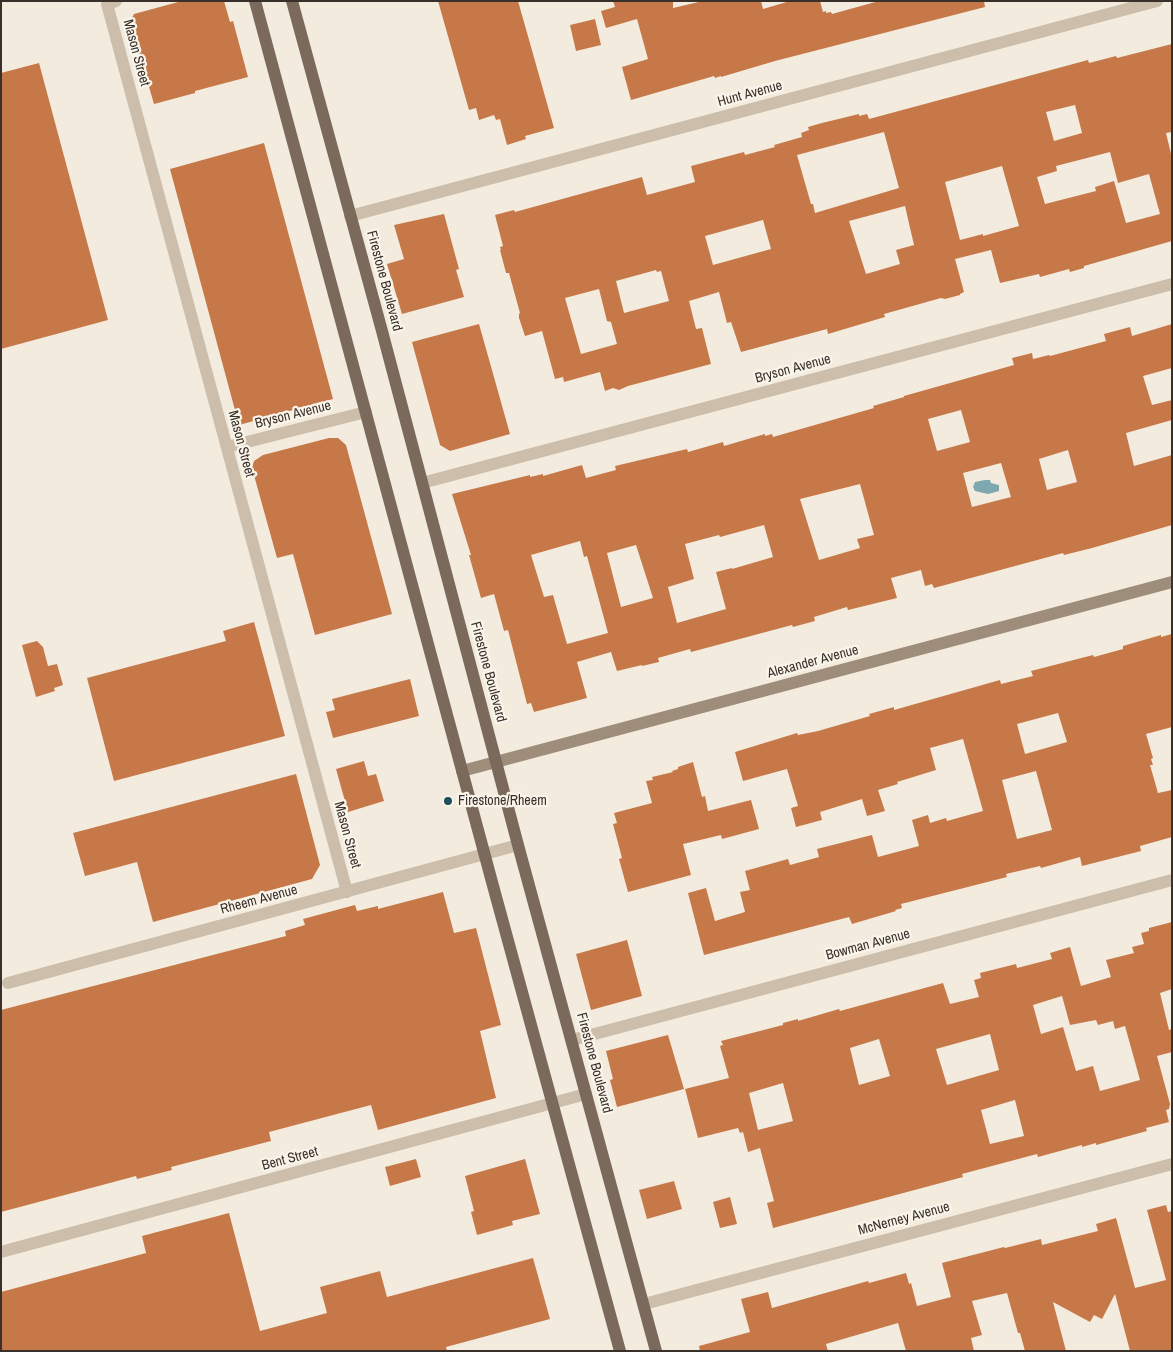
<!DOCTYPE html>
<html>
<head>
<meta charset="utf-8">
<style>
	body { margin:0 }
	#map { position:relative; width:1173px; height:1352px; overflow:hidden; background:#f3ecde; font-family:"Archivo Narrow",sans-serif }
	canvas { display:block }
	.frame { position:absolute; inset:0; border:2px solid #39302a; pointer-events:none }
</style>
</head>
<body>
<div id="map">
<canvas width="1173" height="1352"></canvas>
<div class="frame"></div>
</div>
<script>
const g = document.querySelector('canvas').getContext('2d');
g.lineJoin = 'round';
function paint(path, color) {
  g.fillStyle = color;
  g.fill(path, 'evenodd');
}
function strokePath(path, color, width, dash) {
  g.strokeStyle = color;
  g.lineWidth = width;
  g.lineCap = dash ? 'butt' : 'round';
  g.setLineDash(dash || []);
  g.stroke(path);
}
function label(font, color, halo, rows, align = 'center') {
  g.font = font + ' "Archivo Narrow",sans-serif';
  g.lineWidth = 4.5;
  g.setLineDash([]);
  g.textBaseline = 'middle';
  g.strokeStyle = halo;
  g.fillStyle = color;
  for (const [text, x, y, turn = 0] of rows) {
    g.save();
    g.translate(x, y);
    g.rotate((+turn || 0) * Math.PI / 180);
    g.textAlign = isNaN(turn) ? turn : align;
    if (halo) g.strokeText(text, 0, 0);
    g.fillText(text, 0, 0);
    g.restore();
  }
}
const water = new Path2D(`
	M985,480H990L991,483L999,485V491L988,494L975,491L973,487L975,482Z`);
const building = new Path2D(`
	M182,1H224L230,22L233,21L248,77L195,91V93L154,104L130,22L134,14Z
	M438,1H518L554,128L525,136L526,139L507,145L500,119L496,120L494,115L479,120L476,108L469,110Z
	M613,1H673V8L703,1H761L763,9L790,1H820L823,12L826,11V13L831,12L832,14L879,1H984L985,7L775,61L721,77V76L715,78L714,76L631,100L622,67L648,59L637,19L606,28L601,11L615,7Z
	M595,19L601,45L576,51L570,25Z
	M1172,44V132L1166,133L1172,158V241L1084,266V268L1070,272L1069,269L1040,277L1039,274L1000,283L991,250L955,259L964,292L960,294V295L945,299L941,298L884,314L885,317L828,334L827,329L741,352L731,322L727,323L719,292L689,301L696,329L702,328L711,364L628,386L619,390L613,388L605,391L600,372L564,382L563,377L555,379L542,331L525,336L519,318V314L520,313L509,273H506L500,250H501L500,247L503,246L495,215L514,210L515,212L642,177L647,195L695,182L691,166L744,152L745,155L775,147L774,145L802,137L801,133L809,130L808,127L822,123L859,114V116L867,114L869,119L1088,60L1089,63L1116,56L1117,58ZM1075,105L1082,133L1054,141L1046,112ZM884,132L899,188L815,213L813,204H811L797,155ZM1110,152L1118,183L1149,174L1160,214L1126,223L1114,181L1095,187L1096,191L1045,204L1037,177L1057,171L1056,166ZM1002,166L1019,226L983,236V234L960,240L945,182ZM905,206L914,245L896,250L900,264L866,274L849,221ZM763,220L771,249L713,265L705,236ZM656,270L657,272L661,271L669,301L624,313L616,281ZM599,289L607,321L611,322L617,344L581,354L565,298Z
	M39,63L108,320L1,349V73Z
	M264,143L333,399L239,425L170,169Z
	M444,214L459,269L456,270L464,297L402,314L387,264L404,259L394,225Z
	M479,324L510,434L450,451L440,445L412,342Z
	M1172,324V368L1143,376L1152,405L1172,400V420L1126,433L1134,466L1172,455V525L1092,548L1064,555L1063,553L934,588L932,584L925,586L921,570L891,578L897,598L848,610L847,607L814,617L815,621L793,627L792,625L691,652L690,649L658,658L659,662L642,666V665L617,671L611,652L577,662L587,698L534,712L531,703L527,704L508,630L504,631L494,594L481,598L469,555H471L452,494L530,475V477L543,474V476L582,465L586,478L616,470L615,466L687,449L688,452L723,442L724,446L765,434V436L772,434L773,437L874,408L873,406L904,397V396L1014,365L1012,358L1032,353L1033,359L1049,355L1050,356L1106,341L1104,334L1130,327L1132,336ZM961,410L970,442L937,451L928,419ZM1068,450L1077,482L1047,490L1039,459ZM1001,463L1011,497L972,507L963,473ZM860,484L874,535L857,539L860,548L819,560L800,499ZM764,525L773,557L732,569V568L716,572L726,609L677,623L668,587L694,579L685,544L719,535L720,537ZM580,541L584,557L587,556L608,633L567,644L553,595L544,597L531,555ZM636,545L653,598L621,607L607,553Z
	M329,438H338L346,445L392,614L315,635L293,554L277,558L252,468L254,461L263,455Z
	M254,622L285,736L114,781L87,678L226,641L223,631Z
	M1172,634V727L1146,734L1153,758L1151,759L1153,765H1150L1158,793L1172,790V837L1140,846L1141,851L1082,866L1080,857L1041,868L1040,866L1006,874L1007,877L901,904L902,908L895,910L896,911L852,924L849,917L704,955L688,893L706,888L715,921L745,912L740,892L750,890L745,871L788,859L790,865L819,857L817,849L872,835L878,857L919,846L912,820L928,815L930,823L946,818L947,821L983,811L963,739L930,748L936,770L897,782L898,784L878,790L885,811L867,816L862,799L820,812L822,820L796,827L791,808L798,806L787,769L743,781L735,752L797,733L798,735L818,731L870,716L869,714L894,707V710L1000,680L1001,684L1033,676L1031,671L1093,655L1094,657L1123,649V646L1161,635V637ZM1058,713L1067,742L1025,754L1017,724ZM1036,771L1052,830L1017,839L1002,780Z
	M37,641L43,647L48,666L57,664L63,685L54,688L55,691L36,697L22,645Z
	M410,679L419,716L333,738L326,712L335,710L332,699Z
	M364,761L368,776L376,774L384,801L348,812L336,769Z
	M693,762L702,797L705,796L708,811L751,800L759,829L722,839L721,835L683,844L691,875L628,892L619,859L622,858L613,824L617,823L614,813L652,803L646,781L653,780L652,777L673,772L672,771L678,769V767Z
	M296,774L320,865L312,879L153,922L137,862L85,876L73,833Z
	M443,892L454,933L476,928L501,1025L480,1031L496,1098L378,1130L371,1105L269,1132L271,1141L171,1167L172,1170L137,1179L136,1176L1,1212V1010L286,936L285,931L305,925L303,919L355,905L357,911L378,906V909Z
	M1172,922V989L1160,993L1169,1030L1172,1029V1052L1157,1056L1170,1104L1169,1109L1166,1110L1169,1122L1146,1128L1147,1131L1096,1145V1143L1082,1147V1145L1038,1157L1037,1154L962,1174L963,1177L773,1228L767,1203L774,1201L760,1148L748,1152L743,1132L740,1133L738,1128L698,1138L685,1089L729,1078L720,1046L723,1045L721,1041L783,1025V1023L798,1019V1021L839,1009L840,1011L943,983L950,1004L979,997L974,980L981,978L980,973L1016,964L1017,968L1052,959L1050,953L1070,947L1081,986L1111,977L1106,960L1134,953L1132,947L1144,944L1141,933L1149,931V928ZM1062,996L1070,1025L1096,1020L1098,1025L1113,1021L1115,1029L1125,1026L1140,1080L1100,1091L1093,1066L1076,1071L1063,1027L1041,1034L1033,1005ZM990,1034L999,1070L947,1085L936,1049ZM879,1039L890,1076L859,1085L850,1048ZM783,1083L793,1121L758,1130L749,1093ZM1015,1100L1024,1136L990,1144L981,1110Z
	M627,940L642,996L591,1010L576,954Z
	M668,1035L684,1089L617,1107L610,1080L613,1079L606,1051Z
	M416,1159L421,1177L390,1186L385,1167Z
	M525,1159L540,1214L512,1221L513,1225L477,1235L471,1212L474,1211L465,1176Z
	M674,1181L682,1209L647,1219L639,1190Z
	M730,1197L737,1224L720,1228L713,1202Z
	M1166,1205L1168,1212L1172,1211V1351H1130L1115,1294L1102,1319L1094,1315L1090,1322L1053,1302L1066,1351H1025L1020,1333H1018L1007,1293L972,1301L982,1335L971,1338L974,1351H906L898,1323L826,1344L828,1351H700L699,1346L750,1332L741,1299L768,1292L772,1308L868,1281L869,1283L906,1273L909,1284L911,1283L917,1306L951,1297L942,1263L1004,1247L1005,1248L1041,1239L1042,1245L1098,1231L1096,1224L1116,1218L1135,1288L1166,1280L1147,1210Z
	M229,1213L260,1331L327,1313L320,1287L380,1271L387,1297L533,1258L550,1319L446,1347L447,1351H1V1292L146,1253L142,1236Z`);
const street = new Path2D(`
	M116,1L107,4L347,892
	M350,216L1157,1
	M227,447L366,412
	M422,483L1172,284
	M8,983L518,845
	M572,1040L1172,880
	M1,1252L586,1094
	M644,1304L1172,1164`);
const secondary = new Path2D(`
	M462,771L1172,582`);
const primary = new Path2D(`
	M255,1L492,882L620,1351
	M292,1L382,331L518,845L656,1351`);
const markers = [
	[448,801,5,"#1e4f5b"]
];
const streetNames = [
	["Mason Street",136,53,75],
	["Hunt Avenue",750,94,-15],
	["Firestone Boulevard",384,281,75],
	["Bryson Avenue",793,369,-15],
	["Bryson Avenue",293,415,-14],
	["Mason Street",241,444,75],
	["Alexander Avenue",813,662,-15],
	["Firestone Boulevard",488,672,75],
	["Mason Street",347,835,75],
	["Rheem Avenue",259,900,-15],
	["Bowman Avenue",868,945,-15],
	["Firestone Boulevard",594,1063,75],
	["Bent Street",290,1159,-15],
	["McNerney Avenue",904,1219,-15]
];
const poiNames = [
	["Firestone/Rheem",458,801]
];
paint(water, '#7da8b0');
paint(building, '#c77849');
strokePath(street, '#ccbeaa', 12);
strokePath(secondary, '#9f8d7b', 12);
strokePath(primary, '#7b6a5b', 12);
for (const [x, y, r, color] of markers) {
  const dot = new Path2D();
  dot.arc(x, y, r, 0, 2 * Math.PI);
  g.fillStyle = color;
  g.fill(dot);
  strokePath(dot, '#faf5eb', 2);
}
label('14px', '#39302a', '#faf5eb', streetNames);
label('14px', '#39302a', '#faf5eb', poiNames, 'left');
</script>
</body>
</html>
